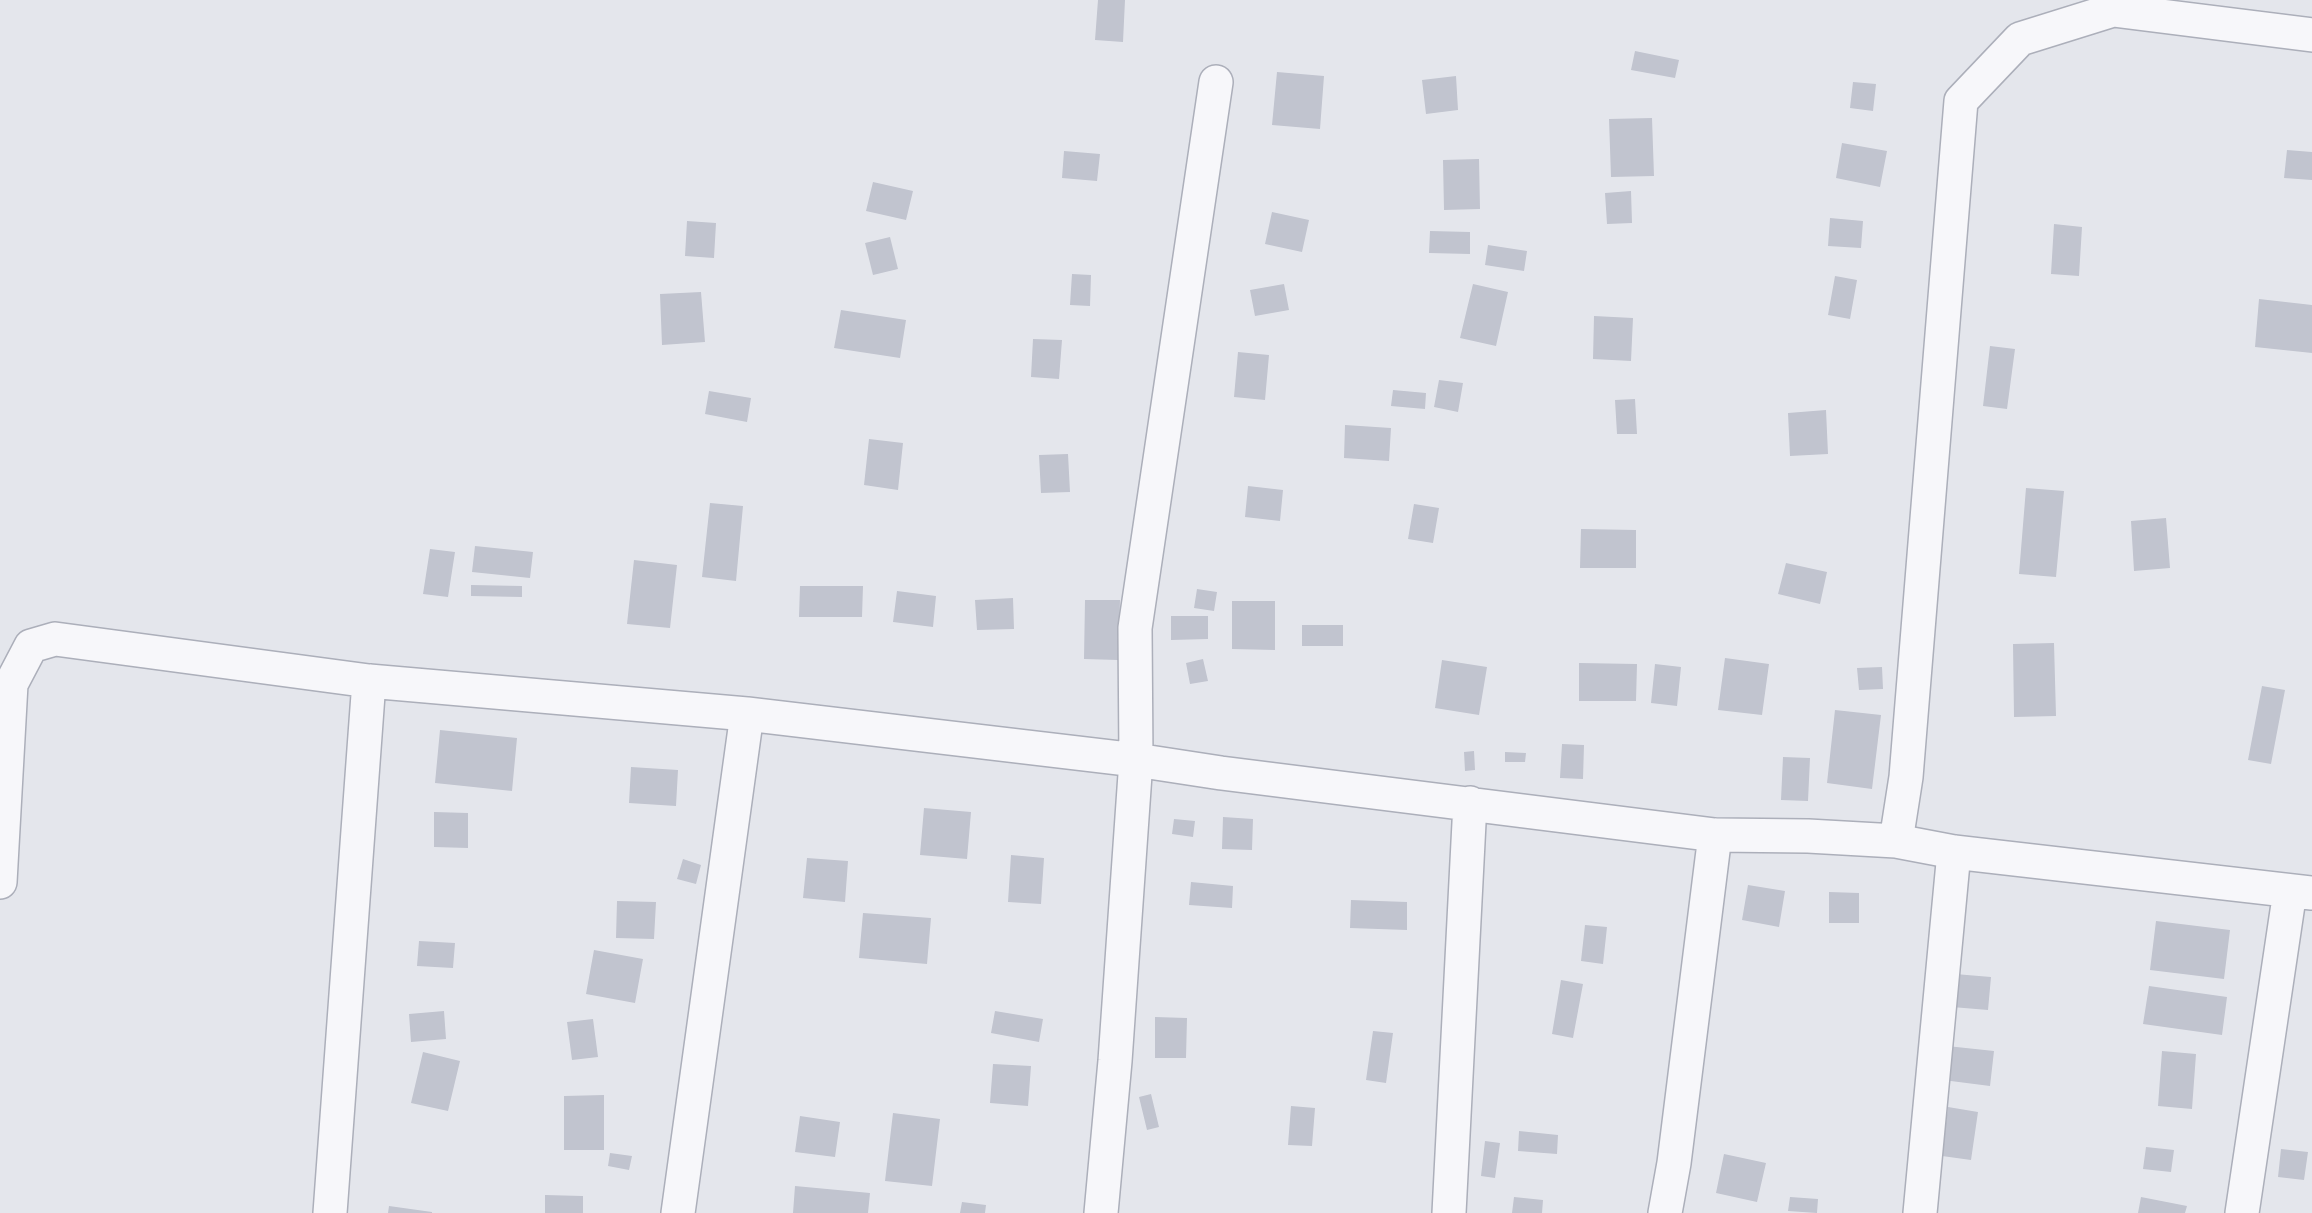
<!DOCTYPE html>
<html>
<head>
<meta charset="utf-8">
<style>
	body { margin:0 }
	canvas { display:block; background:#e4e6ec }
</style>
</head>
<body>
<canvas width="2312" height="1213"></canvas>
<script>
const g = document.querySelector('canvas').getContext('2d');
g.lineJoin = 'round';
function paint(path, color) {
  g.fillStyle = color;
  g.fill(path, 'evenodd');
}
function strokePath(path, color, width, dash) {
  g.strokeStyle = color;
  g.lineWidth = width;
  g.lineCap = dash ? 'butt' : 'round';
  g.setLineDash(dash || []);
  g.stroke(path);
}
const building = new Path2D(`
	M1098,0H1125L1123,42L1095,40Z
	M1635,51L1679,60L1675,78L1631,70Z
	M1277,72L1324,76L1320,129L1272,125Z
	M1456,76L1458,110L1426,114L1422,80Z
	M1853,82L1876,84L1873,111L1850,108Z
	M1652,118L1654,176L1611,177L1609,119Z
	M1842,143L1887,151L1880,187L1836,178Z
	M2287,150L2312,152V180L2284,178Z
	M1064,151L1100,154L1097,181L1062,178Z
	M1479,159L1480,209L1444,210L1443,160Z
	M873,182L913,191L906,220L866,211Z
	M1631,191L1632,223L1607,224L1605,193Z
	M1272,212L1309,220L1302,252L1265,244Z
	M1830,218L1863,221L1861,248L1828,246Z
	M687,221L716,223L714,258L685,256Z
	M2054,224L2082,227L2079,276L2051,274Z
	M1430,231L1470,232V254L1429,253Z
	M890,237L898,269L873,275L865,243Z
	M1488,245L1527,251L1524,271L1485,265Z
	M1072,274L1091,275L1090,306L1070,305Z
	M1835,276L1857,280L1850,319L1828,315Z
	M1284,284L1289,310L1255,316L1250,290Z
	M1473,284L1508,292L1496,346L1460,338Z
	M701,292L705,342L662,345L660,294Z
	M2259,299L2312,305V353L2255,347Z
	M841,310L906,320L900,358L834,348Z
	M1594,316L1633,318L1631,361L1593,359Z
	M1033,339L1062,340L1059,379L1031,377Z
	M1990,346L2015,349L2007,409L1983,406Z
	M1238,352L1269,355L1265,400L1234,397Z
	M1439,380L1463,383L1458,412L1434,407Z
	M1393,390L1426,393L1425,409L1391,406Z
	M709,391L751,398L747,422L705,414Z
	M1635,399L1637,434H1617L1615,400Z
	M1826,410L1828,454L1790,456L1788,413Z
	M1345,425L1391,428L1389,461L1344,458Z
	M869,439L903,443L898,490L864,485Z
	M1068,454L1070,492L1041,493L1039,455Z
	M1248,486L1283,490L1280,521L1245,517Z
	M2026,488L2064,491L2056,577L2019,574Z
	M710,503L743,506L736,581L702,577Z
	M1414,504L1439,508L1433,543L1408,539Z
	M2166,518L2170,568L2134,571L2131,521Z
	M1581,529L1636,530V568H1580Z
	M475,546L533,552L530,578L472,572Z
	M430,549L455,552L448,597L423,594Z
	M634,560L677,565L670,628L627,624Z
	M1786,563L1827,572L1820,604L1778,594Z
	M471,585L522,586V597L471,596Z
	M800,586H863L862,617H799Z
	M1197,589L1217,592L1214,611L1194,608Z
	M897,591L936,596L933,627L893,622Z
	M1013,598L1014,629L977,630L975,600Z
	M1085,600H1120L1118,660L1084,659Z
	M1232,601H1275V650L1232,649Z
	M1171,616H1208V639L1171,640Z
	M1302,625H1343V646H1302Z
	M2054,643L2056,716L2014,717L2013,644Z
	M1725,658L1769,664L1762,715L1718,710Z
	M1203,659L1208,681L1190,684L1186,663Z
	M1442,660L1487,667L1479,715L1435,708Z
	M1579,663L1637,664L1636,701H1579Z
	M1655,664L1681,667L1677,706L1651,703Z
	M1882,667L1883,689L1859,690L1857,668Z
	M2262,686L2285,690L2271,764L2248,760Z
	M1835,710L1881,715L1872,789L1827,783Z
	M440,730L517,738L512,791L435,783Z
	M1562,744L1584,745L1583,779L1560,778Z
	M1474,751L1475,770L1465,771L1464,752Z
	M1505,752L1526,753L1525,762H1505Z
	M1783,757L1810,758L1808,801L1781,800Z
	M631,767L678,770L676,806L629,803Z
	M924,808L971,812L967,859L920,855Z
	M434,812L468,813V848L434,847Z
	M1223,817L1253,819L1252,850L1222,849Z
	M1174,819L1195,821L1193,837L1172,834Z
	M1011,855L1044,858L1041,904L1008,902Z
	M807,858L848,861L845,902L803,898Z
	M683,859L701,865L696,884L677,879Z
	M1191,882L1233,886L1232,908L1189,905Z
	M1748,885L1785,891L1779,927L1742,920Z
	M1829,892L1859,893V923H1829Z
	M1351,900L1407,902V930L1350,928Z
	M617,901L656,902L654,939L616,938Z
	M863,913L931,918L927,964L859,958Z
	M2156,921L2230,930L2224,979L2150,970Z
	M1585,925L1607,927L1603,964L1581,961Z
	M419,941L455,943L453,968L417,966Z
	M594,950L643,959L635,1003L586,994Z
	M1955,974L1991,977L1988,1010L1952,1007Z
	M1561,980L1583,984L1573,1038L1552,1034Z
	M2149,986L2227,997L2222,1035L2143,1024Z
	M444,1011L446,1039L411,1042L409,1014Z
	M995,1011L1043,1019L1039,1042L991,1033Z
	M1155,1017L1187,1018L1186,1058H1155Z
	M593,1019L598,1057L572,1060L567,1022Z
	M1373,1031L1393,1033L1386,1083L1366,1080Z
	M1947,1046L1994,1051L1990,1086L1943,1080Z
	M2162,1051L2196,1054L2192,1109L2158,1106Z
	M423,1052L460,1061L448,1111L411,1103Z
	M993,1064L1031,1066L1028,1106L990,1103Z
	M1151,1094L1159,1127L1147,1130L1139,1097Z
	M604,1095V1150H564V1096Z
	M1291,1106L1315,1108L1312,1146L1288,1145Z
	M1948,1107L1978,1112L1971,1160L1942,1156Z
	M893,1113L940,1119L932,1186L885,1181Z
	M800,1116L840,1122L835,1157L795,1152Z
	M1519,1131L1558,1135L1557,1154L1518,1151Z
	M1485,1141L1500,1143L1495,1178L1481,1176Z
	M2146,1147L2174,1150L2171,1172L2143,1169Z
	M2281,1149L2308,1152L2304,1180L2278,1177Z
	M610,1153L632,1156L629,1170L608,1166Z
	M1724,1154L1766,1163L1757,1202L1716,1193Z
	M795,1186L870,1193L868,1213H793Z
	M545,1195L583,1196V1213H545Z
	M1514,1197L1543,1200L1542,1213H1512Z
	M1790,1197L1818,1199L1817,1213L1788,1211Z
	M2141,1197L2187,1206L2185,1213H2138Z
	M962,1202L986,1205L985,1213H960Z
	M389,1206L432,1212V1213H388Z`);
const street = new Path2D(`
	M1896,841L1906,777L1961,101L2020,39L2113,10L2312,35
	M0,882L11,684L31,646L55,639L369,681L747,714L1136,760L1221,773L1715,835L1808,836L1896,841L1954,852L2312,893
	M330,1213L369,681
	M678,1213L747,714
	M1101,1213L1115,1061L1136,760L1135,628L1216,82
	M1449,1213L1470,803
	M1665,1213L1674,1163L1715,835
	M1920,1213L1954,852
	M2242,1213L2290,891`);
paint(building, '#c1c4cf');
strokePath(street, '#acafba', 36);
strokePath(street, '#f7f7fa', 33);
</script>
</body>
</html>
